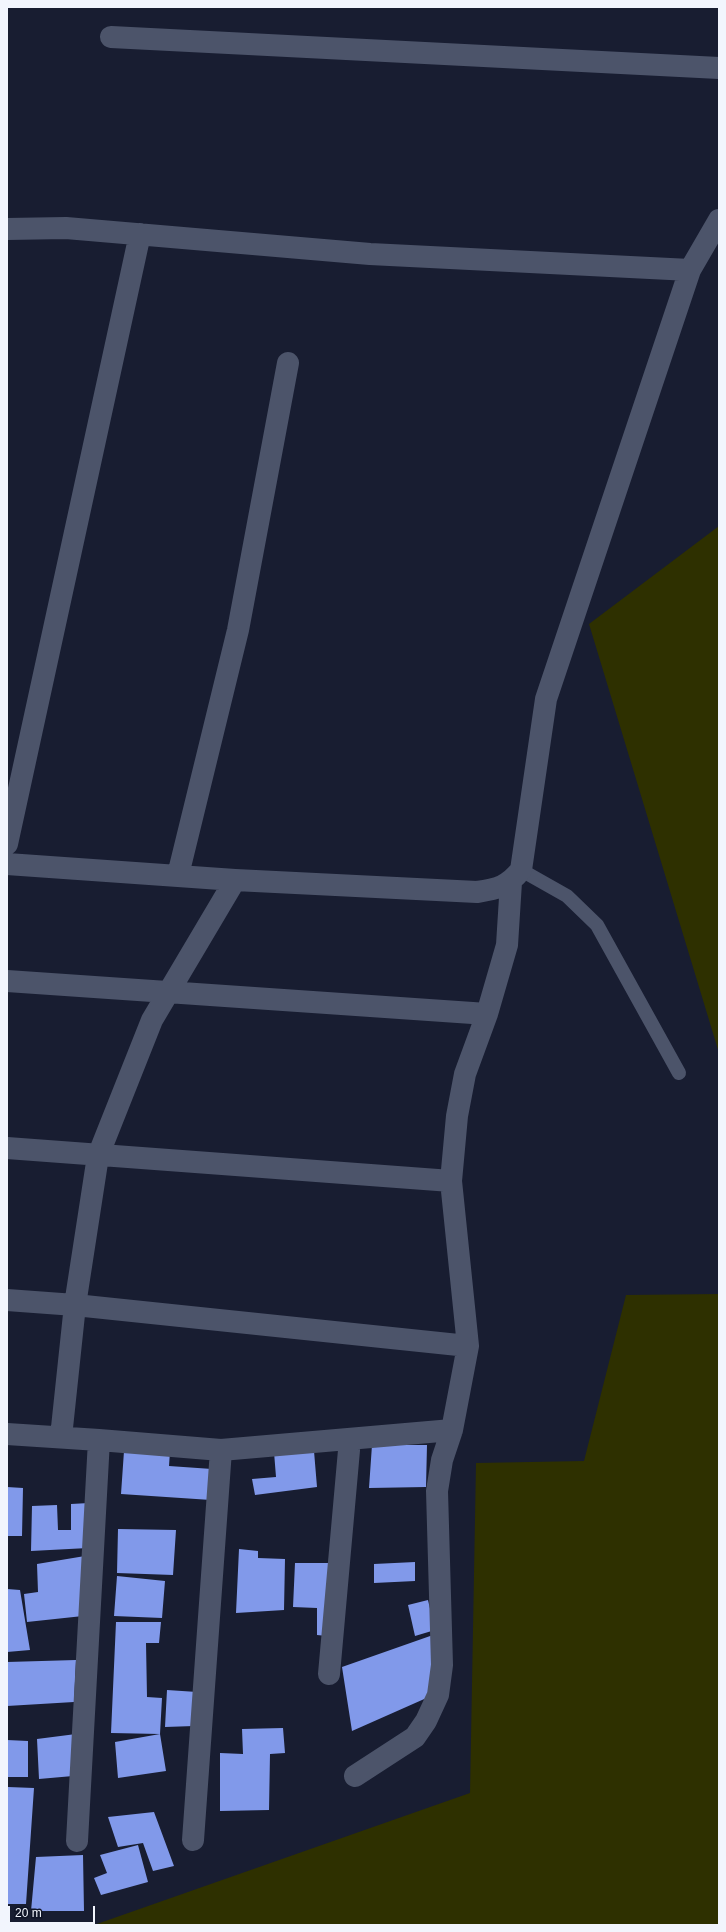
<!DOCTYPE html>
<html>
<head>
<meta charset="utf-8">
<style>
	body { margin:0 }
	#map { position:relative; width:726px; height:1932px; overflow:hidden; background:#181d31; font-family:Helvetica,sans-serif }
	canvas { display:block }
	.frame { position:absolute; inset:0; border:8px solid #f2f5fd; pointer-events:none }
	.scale { position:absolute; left:8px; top:1906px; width:87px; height:18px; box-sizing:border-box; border:2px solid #f2f5fd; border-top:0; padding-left:5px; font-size:12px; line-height:14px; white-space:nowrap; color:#f2f5fd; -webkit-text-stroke:3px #0f1427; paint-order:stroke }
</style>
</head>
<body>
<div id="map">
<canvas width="726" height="1932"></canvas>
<div class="frame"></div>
<div class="scale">20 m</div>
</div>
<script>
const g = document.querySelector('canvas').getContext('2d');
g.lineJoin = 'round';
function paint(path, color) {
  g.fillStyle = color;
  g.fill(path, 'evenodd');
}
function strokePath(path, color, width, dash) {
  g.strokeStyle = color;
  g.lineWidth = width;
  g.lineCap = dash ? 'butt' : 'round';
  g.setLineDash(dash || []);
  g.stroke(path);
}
const green = new Path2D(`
	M719,526V1053L589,624Z
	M719,1294V1925H94L470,1793L476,1463L584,1461L626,1295Z`);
const building = new Path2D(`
	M372,1445H427L426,1487L369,1488Z
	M124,1451H170L169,1466L212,1469L211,1500L121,1494Z
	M314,1451L317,1487L255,1495L252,1479L276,1477L274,1452Z
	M7,1487L23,1488L22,1536H7Z
	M89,1503L88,1548L31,1551L32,1506L57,1505L58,1530H71V1504Z
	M118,1529L176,1530L173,1575L117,1573Z
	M239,1549L258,1551V1558L285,1559L284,1610L236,1613Z
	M85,1556L83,1616L27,1622L24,1594L38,1592L37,1564Z
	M415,1562V1581L374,1583V1564Z
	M295,1563H332L327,1636L317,1635V1608L293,1607Z
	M117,1576L165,1581L162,1618L114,1616Z
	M7,1589L20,1590L30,1650L7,1652Z
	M428,1600L435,1630L415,1636L408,1605Z
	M116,1622H161L159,1643H146L147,1697L162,1698L160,1734L166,1771L118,1778L115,1742L160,1734L111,1733Z
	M433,1635L431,1696L352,1731L342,1667Z
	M76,1660L74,1702L7,1706V1662Z
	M167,1690L197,1692L194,1726L165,1727Z
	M283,1728L285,1753L270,1754L269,1810L220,1811V1753L243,1754L242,1729Z
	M76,1734L73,1776L39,1779L37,1739Z
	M7,1740L28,1741V1777H7Z
	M8,1787L34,1788L26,1904H7Z
	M154,1812L174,1866L153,1871L143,1843L118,1847L108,1817Z
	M138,1845L148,1882L101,1895L94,1878L107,1873L100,1855Z
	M83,1855L84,1911H31L36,1857Z`);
const lane = new Path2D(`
	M521,870L567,896L597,925L679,1073`);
const street = new Path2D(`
	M111,37L719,68
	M7,229L66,228L370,254L690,270
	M7,844L140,234
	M7,864L235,880L477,892C498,889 508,886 521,870L546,699L690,270L719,220
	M178,875L238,630L288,363
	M7,981L487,1014
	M7,1148L451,1181
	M7,1300L75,1305L468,1346
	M7,1434L99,1440L221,1450L452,1430
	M61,1437L75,1305L98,1156L152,1020L235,880
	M329,1674L350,1439
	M355,1776L415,1737L426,1721L438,1695L442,1665L437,1491L442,1460L452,1430L468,1346L451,1181L457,1116L465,1074L487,1014L507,945L511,882
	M193,1840L221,1450
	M77,1841L99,1440`);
paint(green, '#2e3000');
paint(building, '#8199ea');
strokePath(lane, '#4c546a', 14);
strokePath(street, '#4c546a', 22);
</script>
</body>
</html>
